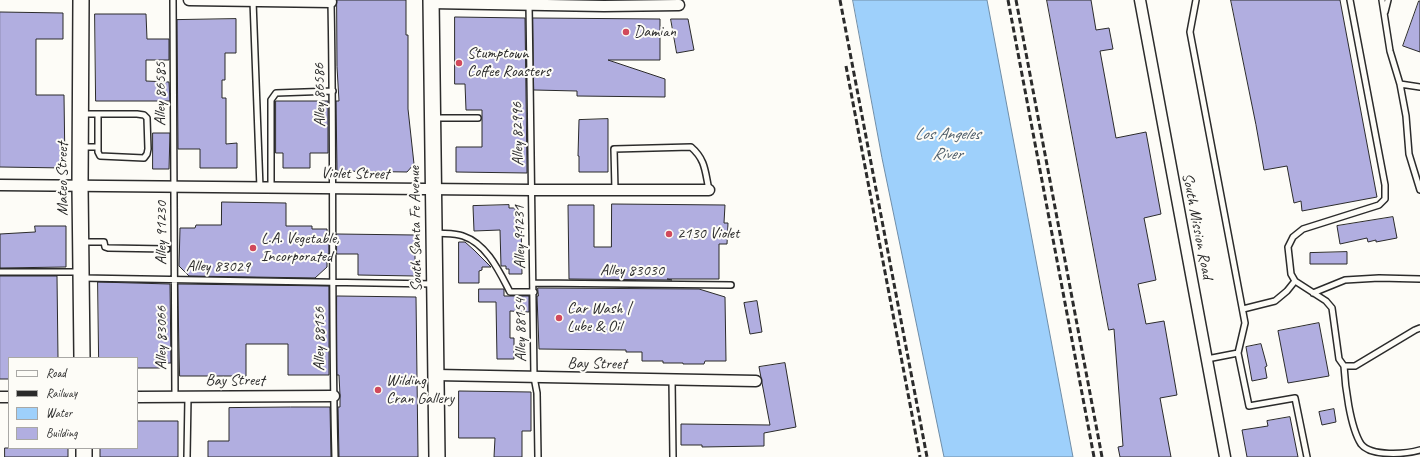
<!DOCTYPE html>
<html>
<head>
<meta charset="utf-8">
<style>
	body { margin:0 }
	#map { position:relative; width:1420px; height:457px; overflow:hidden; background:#fdfcf7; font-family:Caveat,sans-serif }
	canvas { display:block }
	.legend { position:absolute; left:8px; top:357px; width:130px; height:92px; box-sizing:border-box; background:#fdfcf7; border:1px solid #a9a8a5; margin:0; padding:5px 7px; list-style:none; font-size:12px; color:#2b2b2b }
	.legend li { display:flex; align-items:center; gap:8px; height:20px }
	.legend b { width:20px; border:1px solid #a9a8a5 }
</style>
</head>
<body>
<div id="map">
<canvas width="1420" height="457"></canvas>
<ul class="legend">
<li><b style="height:5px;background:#fdfcf7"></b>Road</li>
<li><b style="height:5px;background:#2b2b2b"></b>Railway</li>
<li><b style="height:11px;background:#9ed0fb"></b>Water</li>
<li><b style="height:11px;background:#b1aee0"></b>Building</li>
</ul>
</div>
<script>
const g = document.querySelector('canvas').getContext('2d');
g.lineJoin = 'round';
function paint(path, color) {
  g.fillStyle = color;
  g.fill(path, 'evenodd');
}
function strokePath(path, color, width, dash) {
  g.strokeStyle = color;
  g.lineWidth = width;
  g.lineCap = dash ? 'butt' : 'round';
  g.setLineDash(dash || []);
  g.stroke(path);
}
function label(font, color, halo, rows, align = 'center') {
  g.font = font + ' Caveat,sans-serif';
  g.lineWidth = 4;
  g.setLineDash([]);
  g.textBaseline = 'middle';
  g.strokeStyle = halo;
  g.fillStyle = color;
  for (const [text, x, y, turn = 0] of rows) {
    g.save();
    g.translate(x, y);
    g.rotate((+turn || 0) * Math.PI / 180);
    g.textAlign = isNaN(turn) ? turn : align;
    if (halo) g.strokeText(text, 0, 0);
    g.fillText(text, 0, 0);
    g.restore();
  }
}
const water = new Path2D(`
	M853,0H987L1073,457H944L882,158Z`);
const building = new Path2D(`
	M337,0H406V35H408V109L414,164L407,172L337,171L336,101H339L337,67Z
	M1047,0H1091L1096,30L1109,28L1113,49L1100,51L1116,138L1146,132L1161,214L1144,218L1156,280L1138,284L1146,324L1164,321L1177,395L1160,398L1171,457H1120L1118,447L1123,446L1114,329L1109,330Z
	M1231,0H1340L1377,197L1302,211L1301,201L1294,203L1287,166L1264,170L1256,125Z
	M1419,1H1420V52L1403,46Z
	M0,12L63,13V39H36V95H64L65,168L0,167Z
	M95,14H146L147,39H169V60H146V81L169,82L170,101H96Z
	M455,17L525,18L527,173L456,172V147H482V110H466L465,84H455Z
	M533,18L660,19V60H608L665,79V97L577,96V91L534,90Z
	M236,19V53H225V80H222V98H226V144L237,143V168H200V149H178L177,20Z
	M671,19H688L694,50L677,53Z
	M276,101H328V153H310V168H283V153H276Z
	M608,119V172H579V156H578L579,120Z
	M153,133H170L169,169H153Z
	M222,202L286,203V226H312V229H327V234H329V254H327V267L315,278L189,276L179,266L180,228H195L196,225H221Z
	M612,204L725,205L724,223H728L727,244H719V279H667L672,280L569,279L568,205H594V247H611Z
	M509,205V208H515L516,217H521L522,274H509V269H506V266H501L500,230L474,231L473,206Z
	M1393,217L1397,238L1376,242V240L1368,242L1367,238L1340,244L1337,226Z
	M35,226H66V267L0,268V234L35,232Z
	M337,234L415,235V276L358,275V254H337Z
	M459,242H465L474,250L491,267H482V270L479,271V283H459Z
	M1347,252V264H1310V253Z
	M0,276H57L58,358H9V379H0Z
	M98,282L170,284L171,363H161V368H137V358H99Z
	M178,284L329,286V375H288V344H246V376H180Z
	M538,288L699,289L725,297L726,361H705L704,364H683V363H663V361H642V352H626V350L539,349L537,296H538Z
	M479,289H504V296H529V312L510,311V338H514V359H497L496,302H479Z
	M337,296L416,297L418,457H339L338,407H340V396L339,375H337Z
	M757,301L762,332L750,334L744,303Z
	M1319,323L1329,376L1288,383L1278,331Z
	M1261,344L1267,366L1265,367L1267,378L1252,381L1246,347Z
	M785,363L796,427L764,433V446L702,447V445H681V424L770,425L759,367Z
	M459,391L531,392V431H522V457H494L495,438H459Z
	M291,407H330L331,457H208V441H229V408Z
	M1334,409L1336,422L1322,425L1319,412Z
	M1290,417L1298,457H1247L1242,430L1268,426L1267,421Z
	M137,421H178V457H100V448H137Z
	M5,448H68V457H5Z`);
const lane = new Path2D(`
	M173,0L175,397
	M1196,0L1190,32L1245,323L1238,353L1249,406L1295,398L1307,457
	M1350,0L1385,185V199L1379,205L1303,229L1293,237L1288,247L1291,274L1295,281L1326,301L1332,308L1339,359L1344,366H1355L1415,330L1420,328
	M1382,0L1390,51L1400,84L1420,87
	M253,1L260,188
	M331,2C334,153 331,305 335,457
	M529,4L534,377L537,393L538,457
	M1385,12L1388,0
	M1400,84L1406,116L1409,154L1420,190
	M81,114H137L144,115L147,118L148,149L147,154L144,158L100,156L98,152V114
	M433,118H478
	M81,147H98
	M271,188V100L276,93L333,91
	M615,190L614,149L691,147C706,160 705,172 709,190
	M435,233C444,234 455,233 463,236C487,244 499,271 510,292H534
	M82,242H104L105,247L108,248L167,249
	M0,272H79
	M82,278L434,284
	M533,283L731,285
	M1313,293L1345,280L1379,278L1420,279
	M1243,309L1275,301L1287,291L1295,281
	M1207,359L1238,353
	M1344,366C1345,385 1350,427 1361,444C1371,457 1406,454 1420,450
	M672,380L673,457
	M187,457L188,397`);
const street = new Path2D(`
	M189,0L331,2
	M1140,0L1225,457
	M431,3L604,6L679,5
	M0,185L532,190H709
	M436,375L756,381
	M0,397H9
	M137,397L334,396`);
const secondary = new Path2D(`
	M81,0L80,186L82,358
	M431,0L437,457
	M84,448V457`);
const rail = new Path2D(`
	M840,0L927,457
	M1008,0L1094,457
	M1016,0L1102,457
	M846,66L920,457`);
const markers = [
	[626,32,4,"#d1495b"],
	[459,63,4,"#d1495b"],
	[669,234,4,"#d1495b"],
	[253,248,4,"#d1495b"],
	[559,318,4,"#d1495b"],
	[378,390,4,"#d1495b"]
];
const poiNames = [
	["Damian",634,32],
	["Stumptown",467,54],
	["Coffee Roasters",467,72],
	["2130 Violet",677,234],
	["L.A. Vegetable,",261,239],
	["Incorporated",261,257],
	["Car Wash |",567,309],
	["Lube & Oil",567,327],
	["Wilding",386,381],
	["Cran Gallery",386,399]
];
const streetNames = [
	["Alley 86585",161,94,-90],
	["Alley 86586",320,95,-91],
	["Alley 82996",518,134,-91],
	["Violet Street",355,174,1],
	["Mateo Street",63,179,-90],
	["South Mission Road",1197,226,79],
	["South Santa Fe Avenue",416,229,-91],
	["Alley 91230",162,233,-90],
	["Alley 91231",520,237,-91],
	["Alley 83029",218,267,1],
	["Alley 83030",632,271],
	["Alley 88154",521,330,-91],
	["Alley 83066",162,338,-90],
	["Alley 88156",320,339,-90],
	["Bay Street",597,364,1],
	["Bay Street",235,381]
];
const waterNames = [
	["Los Angeles",947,135],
	["River",947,155]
];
paint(water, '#9ed0fb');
strokePath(water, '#708ea8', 1);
paint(building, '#b1aee0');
strokePath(building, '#2b2b2b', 1);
strokePath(lane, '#2b2b2b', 8);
strokePath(street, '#2b2b2b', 13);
strokePath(secondary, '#2b2b2b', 18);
strokePath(lane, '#fdfcf7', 5);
strokePath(street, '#fdfcf7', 10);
strokePath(secondary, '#fdfcf7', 15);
strokePath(rail, '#2b2b2b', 3, [6, 3]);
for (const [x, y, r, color] of markers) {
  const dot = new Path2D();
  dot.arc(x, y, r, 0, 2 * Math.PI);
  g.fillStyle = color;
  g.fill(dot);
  strokePath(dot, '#fdfcf7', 1.5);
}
label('16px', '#2b2b2b', '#fdfcf7', poiNames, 'left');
label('16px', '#2b2b2b', '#fdfcf7', streetNames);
label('italic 17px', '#4e5d69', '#fdfcf7', waterNames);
</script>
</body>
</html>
